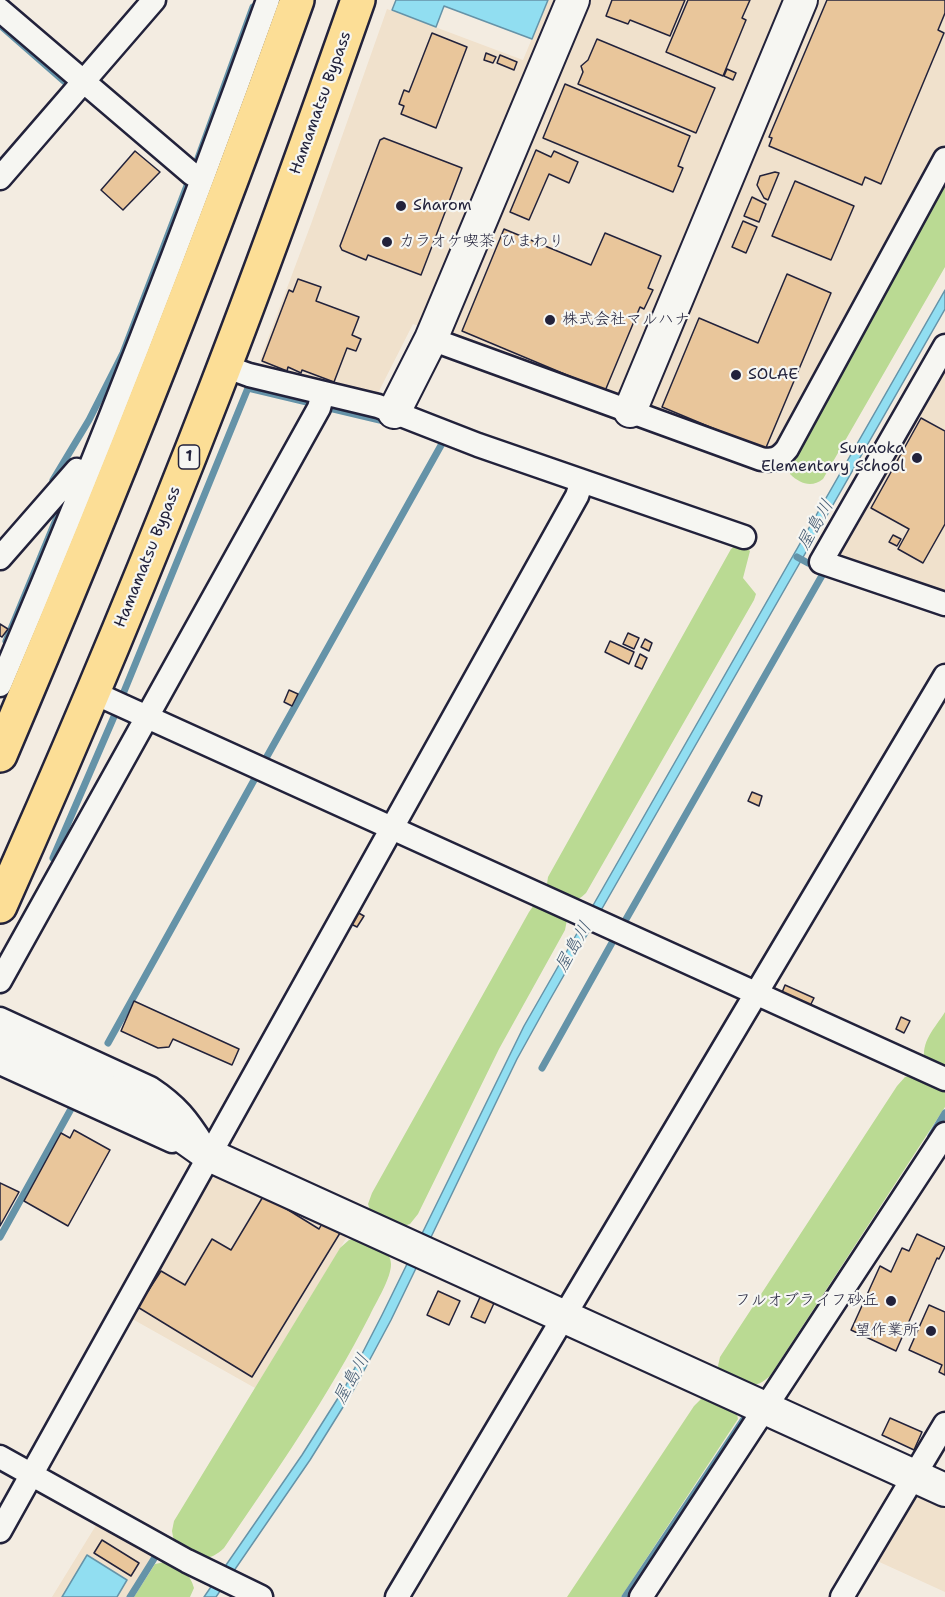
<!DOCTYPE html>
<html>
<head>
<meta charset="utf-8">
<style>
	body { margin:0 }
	canvas { display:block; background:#f3ece1 }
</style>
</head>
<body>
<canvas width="945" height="1597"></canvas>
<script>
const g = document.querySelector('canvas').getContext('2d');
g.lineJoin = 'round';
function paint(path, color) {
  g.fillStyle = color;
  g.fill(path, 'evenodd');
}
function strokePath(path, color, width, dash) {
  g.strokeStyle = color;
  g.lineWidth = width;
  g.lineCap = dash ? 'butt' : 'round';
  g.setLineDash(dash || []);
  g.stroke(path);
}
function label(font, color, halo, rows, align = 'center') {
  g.font = font + ' "Shantell Sans","Klee One",sans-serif';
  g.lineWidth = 4.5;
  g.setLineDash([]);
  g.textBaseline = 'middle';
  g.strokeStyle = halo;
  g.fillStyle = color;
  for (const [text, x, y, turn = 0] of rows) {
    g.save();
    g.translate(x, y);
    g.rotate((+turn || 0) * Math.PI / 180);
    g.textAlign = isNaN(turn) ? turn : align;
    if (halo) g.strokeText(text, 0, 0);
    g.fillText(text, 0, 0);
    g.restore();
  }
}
const built = new Path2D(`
	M548,0H945V143L776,450L763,451L413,324L377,395L265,369L260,360L311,224L387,9L523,60Z
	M945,359V596L831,557Z
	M215,1170L350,1232L255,1388L127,1316L208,1172Z
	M917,1490L945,1503V1592L875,1560Z
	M98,1522L155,1554L128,1597H52Z`);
const green = new Path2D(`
	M945,182V267L823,479C812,488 800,484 790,474L791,466Z
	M735,546L746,548L750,551L743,578L756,594L754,600L586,893C572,907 565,898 549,891L547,884L548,877L731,549Z
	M542,903L564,913L567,920L565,930L499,1049L418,1214L410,1224L400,1227L371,1213L368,1204L372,1193L529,912L534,905Z
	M945,1012V1073L925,1062C920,1042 935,1028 945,1012Z
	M916,1074L945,1086V1107L770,1376C751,1393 742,1383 721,1374L718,1366L720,1357L897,1086L905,1077Z
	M359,1238L387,1252C389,1256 391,1260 391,1264C391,1279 376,1302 370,1315C328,1397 276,1472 224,1548C204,1567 195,1554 174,1542L172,1531L174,1521L340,1248L349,1240Z
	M710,1397L736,1410L738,1419L621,1597H567L694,1406L701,1399Z
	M165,1562C180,1566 190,1573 194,1588L190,1597H134L155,1564Z`);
const water = new Path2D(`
	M396,0H548L532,39L444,6L436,27L392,10Z
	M945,290V309L548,1003L517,1059L391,1320L353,1391L310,1460L216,1597H204L302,1455L345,1387L382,1315L524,1026Z
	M87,1555L127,1580L117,1597H62Z`);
const stream = new Path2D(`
	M0,25L72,88
	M197,161L253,7
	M329,408L388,422
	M53,480L89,420L123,353L188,183
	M797,557L808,563
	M6,641L62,505
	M123,694L248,388L311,403
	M265,760L444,440
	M53,858L116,712
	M625,921L824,572
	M108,1043L258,773
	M542,1068L613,941
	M931,1136L945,1113
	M0,1237L71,1109
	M130,1597L157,1554
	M625,1597L746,1416`);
const building = new Path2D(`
	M612,0H685L670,36L630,20L628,24L606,16Z
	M688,0H750L742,18L746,20L723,76L666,52Z
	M827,0H945V13L938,30L944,33L881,184L865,177L862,185L769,146L772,138L769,137Z
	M432,33L467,47L436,128L401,114L404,106L399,104L404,90L409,92Z
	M597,39L715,88L696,133L578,84L583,72L581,66L588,60Z
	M486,53L496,57L493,63L484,60Z
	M500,55L517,62L514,70L497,63Z
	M727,69L736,73L733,80L724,76Z
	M565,84L690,136L678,166L683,168L673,192L543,138Z
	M384,138L462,168L421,275L368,255L366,260L342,250L340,246L380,140Z
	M536,150L551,157L554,151L578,162L569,183L549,174L529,220L510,212Z
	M135,151L160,172L123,210L101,190Z
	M775,172L779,173L768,200L764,198L757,185L760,176Z
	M795,181L854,206L831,260L772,236Z
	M752,197L766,204L759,222L744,216Z
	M743,221L757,227L746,253L732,247Z
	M504,229L591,265L605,233L661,256L648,288L653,290L644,309L640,307L605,391L462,331Z
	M787,274L831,293L765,450L662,407L699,318L758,343Z
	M298,279L321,287L316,301L359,317L352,335L361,339L356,351L347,348L334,382L302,370L301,373L288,367L287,371L262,361L289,290L293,292Z
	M921,418L945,431V524L923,563L898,549L909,529L871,508Z
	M893,535L901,539L897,546L889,542Z
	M0,624L8,629L2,637L0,636Z
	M628,633L639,638L634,649L623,644Z
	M645,639L652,643L649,651L641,647Z
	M610,641L634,652L629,664L605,652Z
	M640,654L647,658L642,669L635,666Z
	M289,690L298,694L292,706L284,702Z
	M752,792L762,796L759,806L748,801Z
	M355,911L364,916L357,927L349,923Z
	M785,985L814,998L809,1008L781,995Z
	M134,1001L239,1049L232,1065L173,1039L169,1047L158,1048L121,1031Z
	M901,1017L910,1021L904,1033L896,1029Z
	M74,1130L110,1150L68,1226L24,1201L61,1133L70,1138Z
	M0,1183L19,1192L0,1226Z
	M264,1195L319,1229L323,1222L340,1233L252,1377L136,1306L146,1290L148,1291L161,1271L185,1285L212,1239L231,1250Z
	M917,1234L945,1247L939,1259L937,1258L896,1351L851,1330L880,1266L891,1272L902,1248L909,1251Z
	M438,1291L460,1301L449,1325L427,1315Z
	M481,1295L495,1301L485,1323L471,1317Z
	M929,1305L945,1312V1375L939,1372L942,1365L909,1350Z
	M890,1418L922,1432L914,1450L882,1435Z
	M102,1540L139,1563L131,1576L94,1553Z`);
const street = new Path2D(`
	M0,10L192,174L202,178
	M0,178L154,0
	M431,339L761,459C773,461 779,459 787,449L945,159
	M945,346L821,562L945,604
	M224,366L249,375L378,406L478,445L744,537
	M0,558L77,470L87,474
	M0,685C96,460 185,231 268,0
	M92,692L945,1079
	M0,981L319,408L323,393
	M0,1019L150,1088C177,1106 187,1119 204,1146
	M0,1063L172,1141
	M0,1457L187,1561L261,1597
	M0,1531L577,496L582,481
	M397,1597L945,676
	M641,1597L945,1134
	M842,1597L945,1424`);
const secondary = new Path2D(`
	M630,411L801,0
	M394,412L431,339L573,0
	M0,1041L140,1106L209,1155L945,1490`);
const highway = new Path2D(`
	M0,755C106,506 206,255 297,0
	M0,906C76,736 148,564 215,391C265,262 312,131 358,0`);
const markers = [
	[401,206,6,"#22223b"],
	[387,242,6,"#22223b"],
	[550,320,6,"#22223b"],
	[736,375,6,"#22223b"],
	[917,458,6,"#22223b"],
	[891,1301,6,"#22223b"],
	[931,1331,6,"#22223b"]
];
const shields = [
	[189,457,21]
];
const shieldNames = [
	["1",189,457]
];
const streetNames = [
	["Hamamatsu Bypass",321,103,-70],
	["Hamamatsu Bypass",148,557,-68]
];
const poiNames = [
	["Sharom",413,206],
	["カラオケ喫茶 ひまわり",399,242],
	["株式会社マルハナ",562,320],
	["SOLAE",748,375],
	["Sunaoka",905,449,"right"],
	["Elementary School",905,467,"right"],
	["フルオブライフ砂丘",879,1301,"right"],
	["望作業所",919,1331,"right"]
];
const waterNames = [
	["屋島川",816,525,-60],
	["屋島川",574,947,-60],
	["屋島川",352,1379,-61]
];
paint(built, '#f0e1cc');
paint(green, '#bada93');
paint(water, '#91def1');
strokePath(water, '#6593a8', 1.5);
strokePath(stream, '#6593a8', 7);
paint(building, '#e9c69b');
strokePath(building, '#22223b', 1.5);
strokePath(street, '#22223b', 27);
strokePath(secondary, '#22223b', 36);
strokePath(highway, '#22223b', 38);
strokePath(street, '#f6f6f2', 22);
strokePath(secondary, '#f6f6f2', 32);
strokePath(highway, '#fcde96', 33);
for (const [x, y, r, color] of markers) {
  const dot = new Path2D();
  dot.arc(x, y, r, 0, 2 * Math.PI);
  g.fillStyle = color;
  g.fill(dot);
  strokePath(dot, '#f6f6f2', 2);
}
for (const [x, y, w] of shields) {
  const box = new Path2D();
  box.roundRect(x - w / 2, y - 12, w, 24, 4.5);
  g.fillStyle = '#f6f6f2';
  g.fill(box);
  strokePath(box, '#22223b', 1.5);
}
label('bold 15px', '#22223b', null, shieldNames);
label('16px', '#22223b', '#f6f6f2', streetNames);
label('16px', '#22223b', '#f6f6f2', poiNames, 'left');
label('italic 18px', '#435a72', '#f6f6f2', waterNames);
</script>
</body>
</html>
